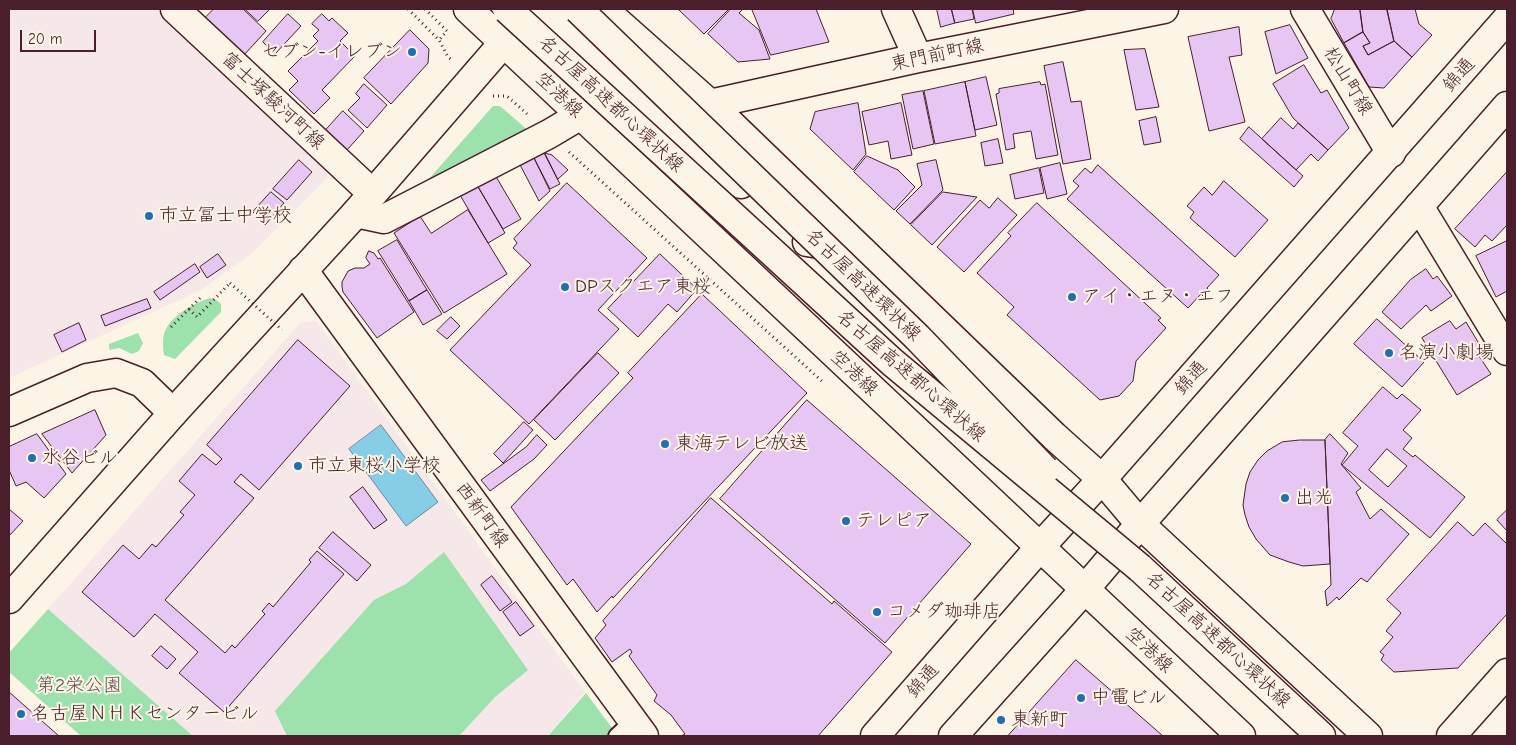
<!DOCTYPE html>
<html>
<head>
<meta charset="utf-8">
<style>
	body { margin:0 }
	#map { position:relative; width:1516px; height:745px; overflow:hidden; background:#fcf5e5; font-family:"Comic Neue",sans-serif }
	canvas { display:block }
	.frame { position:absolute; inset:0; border:10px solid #4a1f2b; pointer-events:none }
	.scale { position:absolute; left:20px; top:30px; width:76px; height:22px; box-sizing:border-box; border:2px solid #4a1f2b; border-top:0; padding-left:6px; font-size:15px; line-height:18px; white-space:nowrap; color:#4a1f2b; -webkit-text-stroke:4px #fcf5e5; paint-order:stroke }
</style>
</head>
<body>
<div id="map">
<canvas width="1516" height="745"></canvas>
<div class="frame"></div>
<div class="scale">20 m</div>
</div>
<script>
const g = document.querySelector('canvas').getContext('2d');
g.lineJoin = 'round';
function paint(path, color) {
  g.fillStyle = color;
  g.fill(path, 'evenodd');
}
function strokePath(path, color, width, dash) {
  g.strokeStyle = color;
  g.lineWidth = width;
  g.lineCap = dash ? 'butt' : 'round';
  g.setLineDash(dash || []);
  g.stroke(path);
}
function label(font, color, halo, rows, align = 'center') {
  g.font = font + ' "Comic Neue","Klee One",sans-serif';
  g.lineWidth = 4;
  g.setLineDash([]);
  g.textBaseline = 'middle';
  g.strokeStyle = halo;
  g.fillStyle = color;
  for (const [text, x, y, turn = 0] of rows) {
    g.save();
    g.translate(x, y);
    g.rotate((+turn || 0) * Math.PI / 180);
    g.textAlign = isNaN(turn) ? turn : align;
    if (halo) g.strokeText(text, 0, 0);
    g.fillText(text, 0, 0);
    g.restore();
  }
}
const built = new Path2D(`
	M9,9H161L328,165L327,178L251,254L201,290L9,378Z
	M316,321L585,692L547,736H193L48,609L301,322Z`);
const green = new Path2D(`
	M493,106H500L530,132L420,189Z
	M210,298L216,300L221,304V312L175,359L164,355C163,348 162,338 165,331C172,315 194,303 210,298Z
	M138,333L143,343L139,351L132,354L119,348L110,350L109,348V344Z
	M444,552L528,670L495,697L459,736H287L275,711L374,600L406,584Z
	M48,609L193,736H81L9,672V653Z
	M586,693L618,736H548Z`);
const water = new Path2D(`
	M381,425L438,502L406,526L349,449Z`);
const building = new Path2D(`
	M214,9H243L266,31L244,55L205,18Z
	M245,9H270L258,21Z
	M680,9H729L704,34L679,10Z
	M731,9H743L739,13L759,30L770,59L738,62L708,34Z
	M752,9H816L829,42L771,55Z
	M937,9H951L955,23L941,27Z
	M952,9H972L974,19L955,23Z
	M973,9H1013L1014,14L976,23Z
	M1335,9H1360L1363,32L1344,43L1331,19Z
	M1360,9H1387L1394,41L1368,55L1363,46L1370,43L1363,32Z
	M1387,9H1415L1419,24L1432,35L1412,57L1394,41Z
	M288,14L301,26L275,54L263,42Z
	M322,14L329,21L332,18L348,33L340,41L355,56L322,90L330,98L314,114L289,90L298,81L288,71L318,41L313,36L319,30L312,24Z
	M1290,25L1308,58L1276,74L1265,32Z
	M1239,27L1242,55L1229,57L1245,122L1209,131L1188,37Z
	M410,30L429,49L428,63L391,104L364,78Z
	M1363,32L1370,43L1363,46L1368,55L1394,41L1412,57L1384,88L1369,87L1344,43Z
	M1145,49L1159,107L1136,110L1124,50Z
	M1063,62L1071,102L1081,101L1091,159L1063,164L1044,66Z
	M1304,65L1321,93L1327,90L1349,128L1328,150L1293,118L1273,84Z
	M986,77L997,125L975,130L965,82Z
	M965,82L976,136L935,144L924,91Z
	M1040,82L1041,85L1045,84L1058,155L1036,159L1031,131L1013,134L1015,148L1006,150L996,94L999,93V89Z
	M364,84L387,105L367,128L348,110L360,98L356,94Z
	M923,91L934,144L913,149L902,95Z
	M858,103L866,154L853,170L810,129L815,112Z
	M901,103L912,155L891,159L888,141L869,145L862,112Z
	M343,111L364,131L346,151L325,131Z
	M1156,117L1161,142L1144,145L1139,121Z
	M1281,118L1293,129L1298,123L1328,150L1318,161L1311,154L1296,170L1262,139Z
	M1249,127L1303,176L1294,187L1240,139Z
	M998,139L1003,163L985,166L981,143Z
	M543,151L560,184L550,189L533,156Z
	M545,153L552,155L568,170L558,179Z
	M533,156L550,191L539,201L519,163Z
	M867,156L898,170L915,187L894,210L854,172Z
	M299,160L312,172L287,200L273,189Z
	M936,160L943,190L910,224L896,211L922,185L917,164Z
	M1060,163L1067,194L1047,199L1040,168Z
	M1098,165L1219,275L1207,288L1209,291L1204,297L1201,294L1188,308L1067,199L1079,186L1073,181L1085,168L1091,173Z
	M1039,168L1044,193L1015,199L1010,175Z
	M1507,172V225L1492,241L1485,235L1475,247L1455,229Z
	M495,175L521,219L503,229L477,185Z
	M1224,181L1268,220L1235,257L1190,218L1194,212L1187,206L1204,187L1212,195Z
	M567,183L647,258L598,310L619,329L529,424L450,350L531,265L513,248L517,243L514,239Z
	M477,185L505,233L488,243L460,195Z
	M271,192L284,203L265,225L253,212Z
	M943,192L977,197L932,245L911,225Z
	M998,198L1017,215L964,272L937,247L980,200L989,208Z
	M1037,203L1161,318L1158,320L1166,328L1136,361L1133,381L1119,396L1100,400L1007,315L1014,307L977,273L1011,236L1008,233Z
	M468,210L507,274L444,313L394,233L420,216L431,233Z
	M397,240L427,290L409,301L378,251Z
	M1507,241V291L1496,297L1476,256Z
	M369,251L374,253L378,259L380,258L414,312L377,338L343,292L342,287V282L348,271L355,268H364L370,264L366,258Z
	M218,254L226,265L207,278L200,267Z
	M660,254L697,289L677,312L668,304L638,337L608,309Z
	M195,264L200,272L160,300L154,292Z
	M1426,269L1433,279L1437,276L1452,296L1431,311L1426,305L1401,329L1382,312L1410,280Z
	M427,290L442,314L423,325L409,301Z
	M702,294L807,393L613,598L612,596L597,612L573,579L567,585L511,507L633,378L628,373Z
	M147,299L151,308L105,326L101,316Z
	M451,317L460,326L447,339L437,331Z
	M1377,319L1424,362L1402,387L1354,344Z
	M1450,321L1456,329L1466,322L1484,352L1479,356L1491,374L1457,395L1422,338Z
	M79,323L86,340L62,352L54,335Z
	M298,340L350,386L259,490L241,474L234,482L254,498L165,600L225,653L232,645L235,648L265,614L262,611L269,603L273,607L311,562L309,560L317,551L344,574L224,712L179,673L198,652L155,614L134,637L82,592L123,545L139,559L152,544L156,547L184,515L180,512L195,495L179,481L202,454L216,465L222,459L207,445Z
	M598,353L619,373L555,440L534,420Z
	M1383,387L1397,399L1402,394L1421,410L1403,430L1412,438L1403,449L1413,457L1415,455L1465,497L1430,538L1342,465L1358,446L1343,433ZM1387,449L1407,466L1388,487L1369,470Z
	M807,400L971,544L885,643L720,499Z
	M95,410L106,435L72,473L42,434Z
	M524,422L533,430L503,463L494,454Z
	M37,434L66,474L44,498L26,482L16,486L9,470V447Z
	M1330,434L1348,453L1341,464L1361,488L1356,492L1370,519L1381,509L1409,534L1367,582L1361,578L1339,600L1337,597L1327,606L1325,591L1331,585L1325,440Z
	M537,435L547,445L534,459L490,491L481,480L526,447Z
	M1300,440H1325L1330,564L1303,566L1289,562L1270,555L1256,539L1249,527L1245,515L1243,505L1246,484L1250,472L1258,460L1267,451L1282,442Z
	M363,487L387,520L374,529L350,497Z
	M711,498L832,604L834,601L892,652L818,736H681L685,734L671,715L654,701L657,695L629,656L632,652L630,649L612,662L595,638L606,625L603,621Z
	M9,509L23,521L9,536Z
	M1507,510V531L1497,520Z
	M1458,522L1473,536L1485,523L1507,544V614L1458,668L1394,672L1381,660L1384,655L1380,652L1393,637L1386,631L1401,613L1387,600Z
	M333,532L371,565L357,581L319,548Z
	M492,576L512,602L500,611L481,585Z
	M516,602L534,626L520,636L503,612Z
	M161,646L176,659L167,669L152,656Z
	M1076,660L1163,736H1008Z
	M9,692L59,736H9Z`);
const path = new Path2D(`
	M408,9L439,40L448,57L453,61
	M425,9L447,31L439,40
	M493,96H507L527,114
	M569,152L824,383
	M189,309L197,317L230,283
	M171,327L202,296`);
const lane = new Path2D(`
	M616,736L633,720`);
const street = new Path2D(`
	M175,9L372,193
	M896,9L918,58
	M1305,9L1391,153
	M710,104L918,58L1164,9
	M1419,206L1507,351
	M356,213L384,219L549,134L581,115
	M303,270L644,736
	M9,412L87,378L116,373L142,383L173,413`);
const secondary = new Path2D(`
	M9,599L173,413L356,213L519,25
	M875,736L1040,547L1102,479L1507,19
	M953,736L1085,589L1140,524L1507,106`);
const primary = new Path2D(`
	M468,9L1241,736
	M603,9L710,104L1054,436L1102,479L1140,524L1368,736
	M1451,736L1507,673`);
const highway = new Path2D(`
	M544,9L741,184
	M807,242L862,251
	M1140,568L1321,736`);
const pathBridge = new Path2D(`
	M230,283L282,330`);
const highwayBridge = new Path2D(`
	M507,9L892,362L1140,568
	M578,9L917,337L1045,470`);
const markers = [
	[412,52,5,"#1f6fb2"],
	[149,216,5,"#1f6fb2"],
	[565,287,5,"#1f6fb2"],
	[1072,297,5,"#1f6fb2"],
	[1389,353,5,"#1f6fb2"],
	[665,444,5,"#1f6fb2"],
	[32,458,5,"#1f6fb2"],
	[298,466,5,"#1f6fb2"],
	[1285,498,5,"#1f6fb2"],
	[846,521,5,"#1f6fb2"],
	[877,612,5,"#1f6fb2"],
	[1081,698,5,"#1f6fb2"],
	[21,714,5,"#1f6fb2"],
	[1001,720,5,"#1f6fb2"]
];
const poiNames = [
	["セブン-イレブン",402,52,"right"],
	["市立冨士中学校",159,216],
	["DPスクエア東桜",575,287],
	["アイ・エヌ・エフ",1082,297],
	["名演小劇場",1399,353],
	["東海テレビ放送",675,444],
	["水谷ビル",42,458],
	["市立東桜小学校",308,466],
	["出光",1295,498],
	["テレピア",856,521],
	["コメダ珈琲店",887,612],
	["中電ビル",1091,698],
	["名古屋ＮＨＫセンタービル",31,714],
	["東新町",1011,720]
];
const streetNames = [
	["東門前町線",937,55,-12],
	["錦通",1459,75,-49],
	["松山町線",1348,81,59],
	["空港線",559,95,43],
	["富士塚駿河町線",273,101,43],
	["名古屋高速都心環状線",611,104,43],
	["名古屋高速環状線",863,285,44],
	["空港線",854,373,43],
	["名古屋高速都心環状線",911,376,41],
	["錦通",1191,378,-48],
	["西新町線",482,515,54],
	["名古屋高速都心環状線",1218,640,43],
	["空港線",1149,650,43],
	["錦通",923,681,-49]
];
const parkNames = [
	["第2栄公園",79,686]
];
paint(built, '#f6e7e9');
paint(green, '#9de1ad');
paint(water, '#85cee6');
strokePath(water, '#6d889b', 1);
paint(building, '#e7c6f3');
strokePath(building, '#4a1f2b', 1);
strokePath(lane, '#4a1f2b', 18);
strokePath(street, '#4a1f2b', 31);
strokePath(secondary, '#4a1f2b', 31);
strokePath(primary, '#4a1f2b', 31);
strokePath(highway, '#4a1f2b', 31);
strokePath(path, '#4a1f2b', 3, [1, 4]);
strokePath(lane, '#fcf5e5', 14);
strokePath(street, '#fcf5e5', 28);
strokePath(secondary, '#fcf5e5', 28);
strokePath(primary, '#fcf5e5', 28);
strokePath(highway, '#fcf5e5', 28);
strokePath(highwayBridge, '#4a1f2b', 31, []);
strokePath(pathBridge, '#4a1f2b', 3, [1, 4]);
strokePath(highwayBridge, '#fcf5e5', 28);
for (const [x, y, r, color] of markers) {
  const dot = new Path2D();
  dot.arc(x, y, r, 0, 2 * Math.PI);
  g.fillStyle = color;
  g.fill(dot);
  strokePath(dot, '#fcf5e5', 2);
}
label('19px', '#4a1f2b', '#fcf5e5', poiNames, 'left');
label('19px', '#4a1f2b', '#fcf5e5', streetNames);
label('19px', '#5f504c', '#fcf5e5', parkNames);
</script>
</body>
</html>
